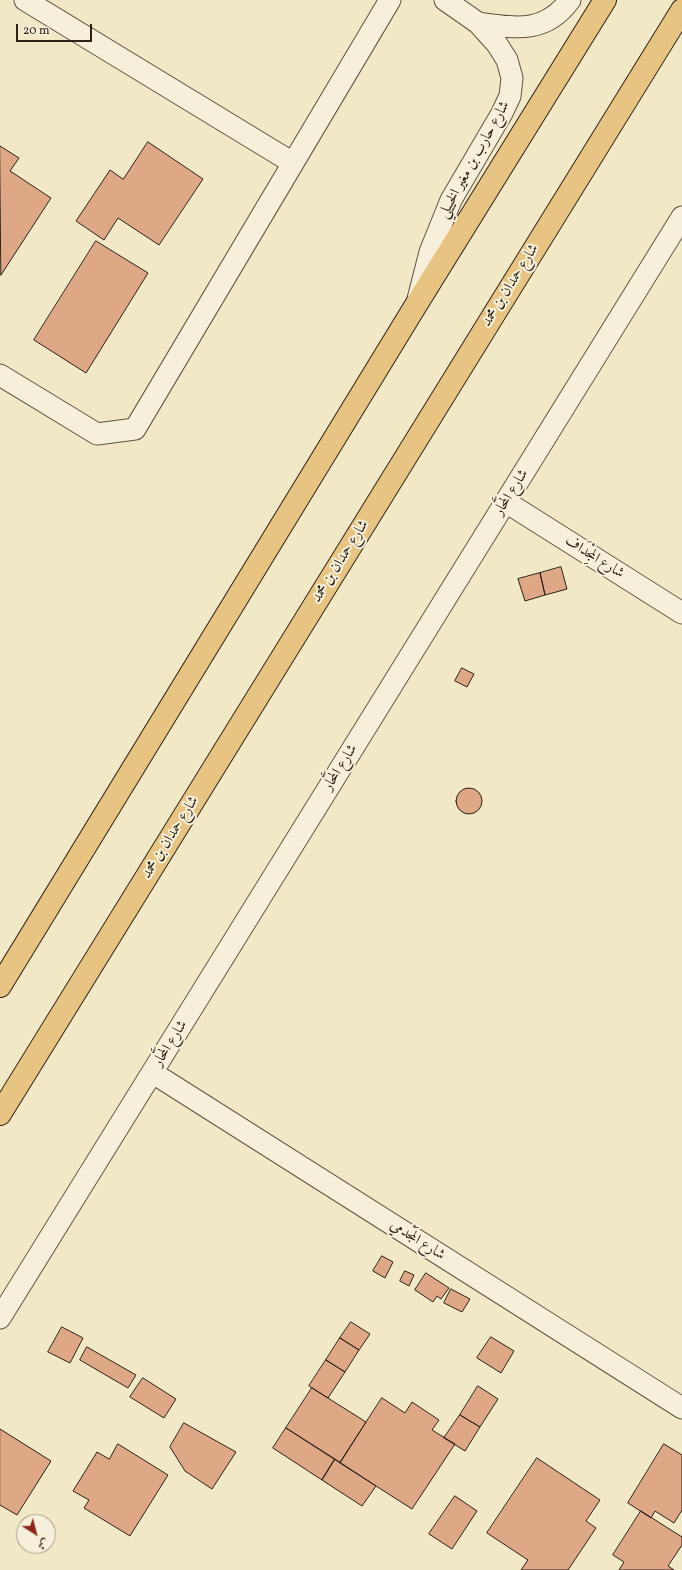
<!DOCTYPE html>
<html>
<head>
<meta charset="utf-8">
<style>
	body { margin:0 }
	#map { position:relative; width:682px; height:1570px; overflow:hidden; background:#f1e8c6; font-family:Vollkorn,Amiri,serif }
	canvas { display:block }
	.north { position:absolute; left:16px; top:1514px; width:40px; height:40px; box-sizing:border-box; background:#f6f0da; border:1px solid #a59e8c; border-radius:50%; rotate:144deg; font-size:11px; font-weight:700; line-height:16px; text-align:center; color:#2c2217 }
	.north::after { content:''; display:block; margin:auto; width:14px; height:18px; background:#8f2418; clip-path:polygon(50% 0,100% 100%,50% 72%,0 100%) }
	.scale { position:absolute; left:16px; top:24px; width:76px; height:18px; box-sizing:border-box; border:2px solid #2c2217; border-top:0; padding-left:5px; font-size:12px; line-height:14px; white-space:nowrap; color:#2c2217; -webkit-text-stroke:3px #f6f0da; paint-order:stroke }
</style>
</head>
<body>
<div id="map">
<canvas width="682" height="1570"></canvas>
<div class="north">ش</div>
<div class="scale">20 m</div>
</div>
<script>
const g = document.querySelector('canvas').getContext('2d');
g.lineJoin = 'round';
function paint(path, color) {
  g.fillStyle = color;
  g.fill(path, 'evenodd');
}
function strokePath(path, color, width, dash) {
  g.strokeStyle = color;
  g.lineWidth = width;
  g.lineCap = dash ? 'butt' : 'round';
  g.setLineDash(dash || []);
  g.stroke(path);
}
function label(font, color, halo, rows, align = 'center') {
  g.font = font + ' Vollkorn,Amiri,serif';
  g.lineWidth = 4;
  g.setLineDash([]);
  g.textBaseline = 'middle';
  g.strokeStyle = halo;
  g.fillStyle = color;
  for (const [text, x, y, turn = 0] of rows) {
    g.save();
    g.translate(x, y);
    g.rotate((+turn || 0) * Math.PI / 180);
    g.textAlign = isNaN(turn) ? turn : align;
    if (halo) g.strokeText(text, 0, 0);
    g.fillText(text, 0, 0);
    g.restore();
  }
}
const building = new Path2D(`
	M148,142L203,179L159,245L118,218L104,240L76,221L110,170L123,179Z
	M0,146L19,158L10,171L51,198L1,275Z
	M96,241L148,273L86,373L34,340Z
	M561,567L567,589L545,595L540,573Z
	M540,573L545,595L525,601L518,579Z
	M462,668L474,674L467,687L455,681Z
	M456 801a13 13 0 1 1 26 0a13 13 0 1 1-26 0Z
	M382,1256L393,1262L385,1278L373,1271Z
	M405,1271L414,1275L409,1286L400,1281Z
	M426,1273L449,1288L441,1299L437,1296L433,1302L415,1290Z
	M451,1289L470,1299L462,1312L444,1303Z
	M351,1322L370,1334L359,1350L340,1338Z
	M62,1327L83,1338L70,1363L48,1352Z
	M491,1337L514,1351L501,1373L477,1358Z
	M340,1338L359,1350L345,1372L326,1360Z
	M87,1347L136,1375L128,1388L80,1360Z
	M326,1360L345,1372L328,1398L309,1386Z
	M143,1378L176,1399L164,1418L130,1397Z
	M478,1386L498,1399L480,1427L460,1415Z
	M312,1388L366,1422L340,1463L286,1428Z
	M382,1398L405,1413L412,1402L439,1420L432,1430L455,1444L412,1509L340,1463Z
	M460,1415L480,1427L465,1451L444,1438Z
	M184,1423L236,1452L212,1489L185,1471L170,1447Z
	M286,1428L335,1459L322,1480L273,1448Z
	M0,1429L51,1461L17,1515L0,1505Z
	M118,1444L168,1475L130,1536L84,1508L89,1500L73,1491L97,1452L109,1459Z
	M664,1444L682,1455V1510L674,1523L655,1511L651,1518L628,1503Z
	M537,1458L600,1500L586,1521L596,1528L568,1570H521L528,1560L487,1533Z
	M335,1459L376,1486L362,1506L322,1480Z
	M455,1496L477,1511L452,1549L429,1534Z
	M641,1511L682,1537V1545L668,1566L674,1570H619L624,1562L613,1555Z`);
const minor = new Path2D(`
	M25,0L293,163
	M478,23C516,28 545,34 570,0
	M418,299L430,252L451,200L502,113L510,96L512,78L507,60L497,44L478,23L445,0
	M0,375L97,434L135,429L390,0
	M506,502L682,613
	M153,1073L682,1408
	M0,1318L682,217`);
const primary = new Path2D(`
	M0,986L416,305L605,0
	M0,1114L682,10`);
const streetNames = [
	["شارع حارب بن مغير الخييلي",475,160,-61],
	["شارع حمدان بن محمد",511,286,-58],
	["شارع المَحَّار",512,493,-58],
	["شارع المِجْدَاف",594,558,32],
	["شارع حمدان بن محمد",341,562,-58],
	["شارع المَحَّار",341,768,-58],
	["شارع حمدان بن محمد",171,838,-58],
	["شارع المَحَّار",171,1044,-58],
	["شارع المَجْدمي",417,1241,32]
];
paint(building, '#dea887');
strokePath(building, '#2c2217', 1);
strokePath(minor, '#5d5443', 23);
strokePath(primary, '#2c2217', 24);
strokePath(minor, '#f6f0da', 21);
strokePath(primary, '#e8c483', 22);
label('15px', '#2c2217', '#f6f0da', streetNames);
</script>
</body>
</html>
